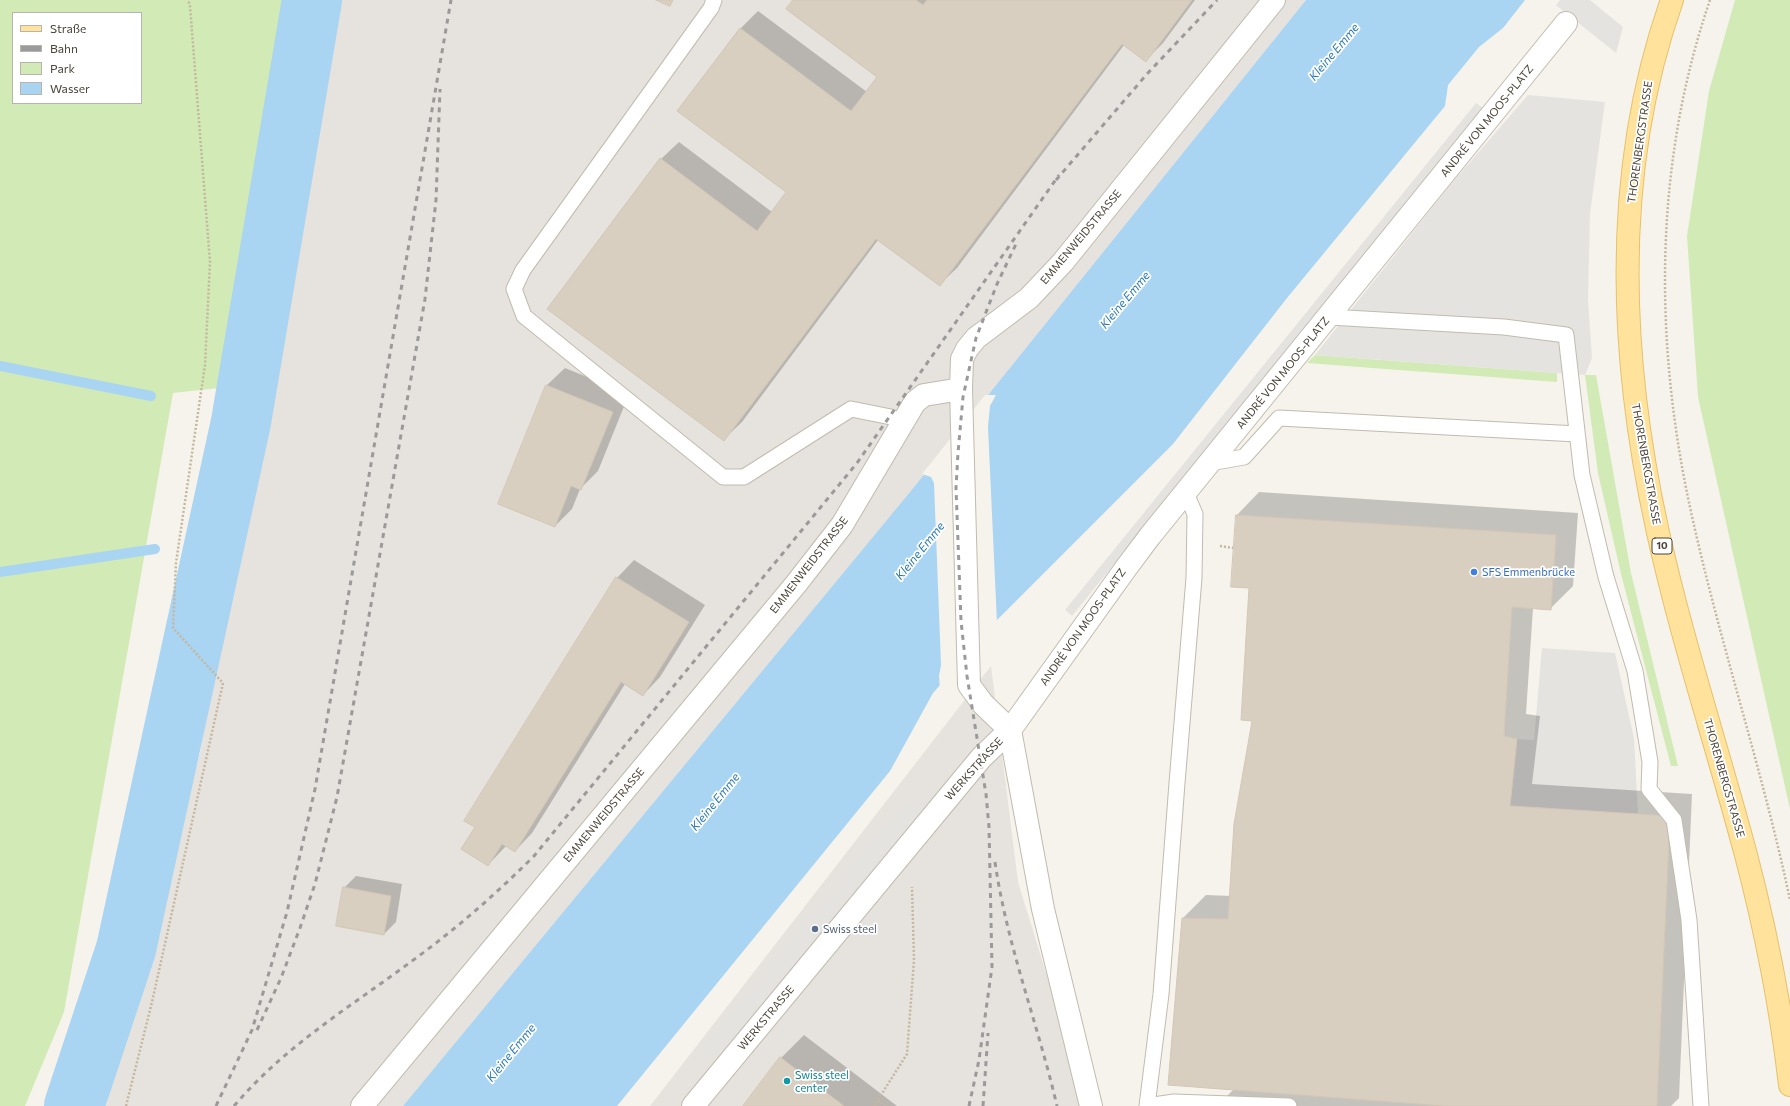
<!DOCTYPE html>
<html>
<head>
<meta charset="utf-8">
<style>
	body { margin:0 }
	#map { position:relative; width:1790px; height:1106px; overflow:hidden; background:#f6f3ec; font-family:Commissioner,sans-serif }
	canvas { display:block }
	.legend { position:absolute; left:12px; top:12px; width:130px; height:92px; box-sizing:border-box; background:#fff; border:1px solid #b7b4b0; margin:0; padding:5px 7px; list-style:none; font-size:12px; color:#4b4439 }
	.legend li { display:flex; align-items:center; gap:8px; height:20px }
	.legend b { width:20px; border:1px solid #b7b4b0 }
</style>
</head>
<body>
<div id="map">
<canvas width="1790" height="1106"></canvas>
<ul class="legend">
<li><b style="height:5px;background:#ffe39c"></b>Straße</li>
<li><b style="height:5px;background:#9a9a9a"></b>Bahn</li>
<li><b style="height:11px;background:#d2eab5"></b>Park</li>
<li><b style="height:11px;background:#a9d4f2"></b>Wasser</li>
</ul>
</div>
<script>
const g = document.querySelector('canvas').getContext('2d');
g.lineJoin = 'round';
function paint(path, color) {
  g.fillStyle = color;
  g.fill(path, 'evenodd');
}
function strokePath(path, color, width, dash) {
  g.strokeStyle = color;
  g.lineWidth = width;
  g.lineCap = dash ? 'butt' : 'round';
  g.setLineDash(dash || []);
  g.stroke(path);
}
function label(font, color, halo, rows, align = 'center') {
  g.font = font + ' Commissioner,sans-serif';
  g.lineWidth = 3.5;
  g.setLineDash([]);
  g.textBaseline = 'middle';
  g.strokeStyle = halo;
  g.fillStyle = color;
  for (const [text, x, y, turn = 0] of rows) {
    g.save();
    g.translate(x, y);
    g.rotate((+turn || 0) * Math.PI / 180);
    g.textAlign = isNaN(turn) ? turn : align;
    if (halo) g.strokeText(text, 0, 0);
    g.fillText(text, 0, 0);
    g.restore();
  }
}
const industrial = new Path2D(`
	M333,0H1306L910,492L403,1106H106L200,753Z
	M991,666L1018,882L1085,1100L1086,1106H650Z`);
const green = new Path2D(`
	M0,0H283L228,387L173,393L64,1012L25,1106H0ZM13,13H141V103H13Z
	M1735,0H1790V809L1698,397L1687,236L1709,91Z
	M1315,355L1557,373V382L1307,363Z
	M1585,375H1596L1631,573L1678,766H1671L1621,574L1598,473Z`);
const parking = new Path2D(`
	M1560,0H1590L1623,27L1616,53L1556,5Z
	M1528,95L1605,102L1590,214L1588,300L1592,358L1585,375L1315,355L1451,184Z
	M1476,103L1483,108L1072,616L1065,610Z
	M1542,648L1615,653L1634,738L1638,814L1510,806L1517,739L1534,740Z
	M937,801L724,1055L694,1058L904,803Z`);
const water = new Path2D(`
	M1306,0H1525L1503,28L1479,47L1448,85L1445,106L1287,298L1173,444L998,619L933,693L890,771L617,1106H403L910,492Z`);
const pier = new Path2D(`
	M985,395H996L990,406L988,427L997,623L940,689L939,676L941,665L934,483L931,477L922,474Z`);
const shadow = new Path2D(`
	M794,0H1195L1163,43L1146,60L1124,45L957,268L939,285L878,240L742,422L724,439L661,159L679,142L772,212L787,192L678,111L741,28L758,11L867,92L878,77Z
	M565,368L629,394L598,471L580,489L572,509L555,526L547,385Z
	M1259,492L1578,513L1573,586L1550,609L1533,608L1526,714L1540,716L1532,784L1692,794L1679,1098L1671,1106H1217L1234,1089L1183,918L1206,895L1231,896L1254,720L1250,587L1232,586L1237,515Z
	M634,560L705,605L660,677L643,695L625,684L532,833L515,851L506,846L488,865L476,827L617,578Z
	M356,876L402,884L396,922L384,934L344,888Z
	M804,1035L897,1106H744L781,1058Z`);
const stream = new Path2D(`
	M0,366L151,396
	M0,572L155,549`);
const river = new Path2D(`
	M74,1106L126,949L241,422L312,0`);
const building = new Path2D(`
	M656,0H673L670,6Z
	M793,0H916L923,5L927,0H1192L1146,62L1122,44L940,286L876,239L724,441L547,309L660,158L757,231L786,192L677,111L740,28L851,111L877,77L786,9Z
	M546,385L613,412L581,490L571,486L555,527L498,504Z
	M1236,515L1556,535L1551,610L1512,607L1504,736L1517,739L1510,806L1670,816L1657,1106H1445L1168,1085L1182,918L1228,919L1234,824L1252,721L1241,720L1249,588L1231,587Z
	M616,577L689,622L643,696L621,682L515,852L502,844L488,866L461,849L475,827L464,821Z
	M343,887L391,896L384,935L336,926Z
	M780,1057L844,1106H743Z`);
const path = new Path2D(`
	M1710,0C1656,157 1654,326 1686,488C1714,626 1761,762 1790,900
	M1220,546L1233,548
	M878,1100L885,1106
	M126,1106L152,1002L223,683L173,628L176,563L205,365L210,262L190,6L188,0
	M874,1106L907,1054L914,960L912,887`);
const lane = new Path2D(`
	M714,0L711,8L523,270L514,289L524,316L723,477H744L851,409L891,417L903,423
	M1329,317L1504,327L1566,335L1582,475L1606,577L1635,671L1650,762L1649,789L1674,820L1689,920L1701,1106
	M1210,463L1244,457L1279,418L1577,434
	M1147,1106L1161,994L1177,783L1194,578L1195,514L1186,493
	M1147,1106L1174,1102L1289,1106`);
const street = new Path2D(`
	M961,389L969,685L983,704L1010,730
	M1010,730L1043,909L1091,1106
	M362,1106L796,584L842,525L915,402L924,395L961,389L962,359L967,349L976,338L1029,298L1063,262L1274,0
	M693,1106L981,758L1010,730L1126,568L1150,536L1566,23`);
const primary = new Path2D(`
	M1672,0C1612,169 1619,354 1657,528C1681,638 1717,746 1746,855C1766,931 1781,1008 1790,1085`);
const rail = new Path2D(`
	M1056,180L1147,74L1217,0
	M995,862C1007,946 1038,1024 1057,1106
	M257,1030L281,978L300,928L315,884L337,797L425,299L436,200L440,89
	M216,1106L252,1030L287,912L315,789L451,0
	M234,1106C285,1046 350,1007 412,961C456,929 496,894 534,856L857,463L1059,175
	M969,1106L979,1060L992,967L989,827L986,794L967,676L961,621L956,488L958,453L963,397L976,338L997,284L1017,242
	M983,1106L988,1033`);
const markers = [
	[1474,572,4,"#3f7fe0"],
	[815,929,4,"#5c6f8a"],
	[787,1081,4,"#0f9aa8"]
];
const shields = [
	[1662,546,20]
];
const shieldNames = [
	["10",1662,546]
];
const streetNames = [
	["ANDRÉ VON MOOS-PLATZ",1487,121,-51],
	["THORENBERGSTRASSE",1640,142,-82],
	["EMMENWEIDSTRASSE",1081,237,-50],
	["ANDRÉ VON MOOS-PLATZ",1283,373,-51],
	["THORENBERGSTRASSE",1646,464,80],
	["EMMENWEIDSTRASSE",809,565,-52],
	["ANDRÉ VON MOOS-PLATZ",1083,627,-55],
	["WERKSTRASSE",974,769,-48],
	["THORENBERGSTRASSE",1724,778,74],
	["EMMENWEIDSTRASSE",604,815,-50],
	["WERKSTRASSE",766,1018,-50]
];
const shopNames = [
	["SFS Emmenbrücke",1482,572]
];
const serviceNames = [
	["Swiss steel",823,929]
];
const cultureNames = [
	["Swiss steel",795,1075],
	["center",795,1088]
];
const waterNames = [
	["Kleine Emme",1334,52,-50],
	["Kleine Emme",1125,300,-50],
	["Kleine Emme",920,551,-51],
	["Kleine Emme",715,802,-51],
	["Kleine Emme",511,1053,-51]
];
paint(industrial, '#e6e2dd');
paint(green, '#d2eab5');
paint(parking, '#e5e3e0');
paint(water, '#a9d4f2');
paint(pier, '#f6f3ec');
paint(shadow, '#0003');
strokePath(stream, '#a9d4f2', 10);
strokePath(river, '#a9d4f2', 60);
paint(building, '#d8cfc1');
strokePath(building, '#d3c7b4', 1);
strokePath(lane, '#c2bbae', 17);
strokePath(street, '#c2bbae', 24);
strokePath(primary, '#e6c16a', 24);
strokePath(path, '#c4b79f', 2.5, [2, 2]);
strokePath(lane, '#fff', 15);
strokePath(street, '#fff', 22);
strokePath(primary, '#ffe39c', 22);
strokePath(rail, '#9a9a9a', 3, [5, 5]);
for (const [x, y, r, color] of markers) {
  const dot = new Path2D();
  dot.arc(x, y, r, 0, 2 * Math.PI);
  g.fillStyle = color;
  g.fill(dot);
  strokePath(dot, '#fff', 1.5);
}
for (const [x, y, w] of shields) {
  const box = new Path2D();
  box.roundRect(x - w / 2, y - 8, w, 16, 3);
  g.fillStyle = '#fff';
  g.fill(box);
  strokePath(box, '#4b4439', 1);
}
label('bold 10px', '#4b4439', null, shieldNames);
label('11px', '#4b4439', '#fff', streetNames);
label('11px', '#366cbe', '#fff', shopNames, 'left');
label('11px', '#4e5e75', '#fff', serviceNames, 'left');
label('11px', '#0d838f', '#fff', cultureNames, 'left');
label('italic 12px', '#2e7ab2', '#fff', waterNames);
</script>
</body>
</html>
